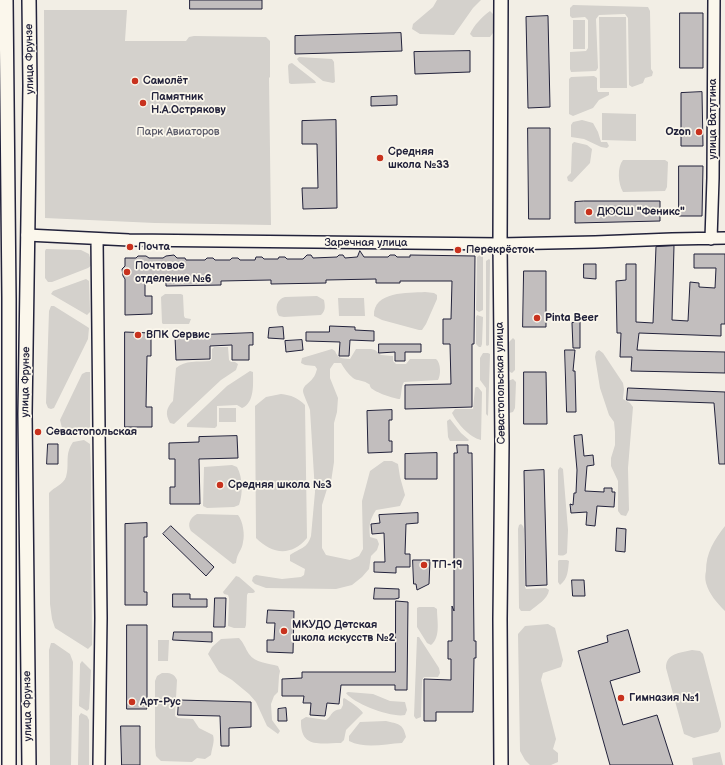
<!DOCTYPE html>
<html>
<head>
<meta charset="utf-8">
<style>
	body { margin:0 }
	canvas { display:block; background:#f2eee5 }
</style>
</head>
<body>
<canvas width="725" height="765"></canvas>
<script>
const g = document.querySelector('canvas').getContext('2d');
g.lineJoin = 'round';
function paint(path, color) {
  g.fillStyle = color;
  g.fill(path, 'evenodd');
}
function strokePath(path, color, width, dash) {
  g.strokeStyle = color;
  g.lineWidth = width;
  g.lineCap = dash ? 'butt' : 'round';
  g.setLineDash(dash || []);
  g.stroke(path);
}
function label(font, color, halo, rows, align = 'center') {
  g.font = font + ' "Balsamiq Sans",sans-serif';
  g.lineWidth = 3.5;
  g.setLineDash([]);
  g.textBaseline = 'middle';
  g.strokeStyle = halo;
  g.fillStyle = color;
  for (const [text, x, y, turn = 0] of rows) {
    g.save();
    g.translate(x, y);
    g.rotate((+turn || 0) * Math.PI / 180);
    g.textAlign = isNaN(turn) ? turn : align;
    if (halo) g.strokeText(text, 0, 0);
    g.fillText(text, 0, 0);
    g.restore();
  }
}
const green = new Path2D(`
	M437,0H481L473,8L454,35L420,34L412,29L413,24L433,7Z
	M573,5L648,7L650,11L651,69L653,72L652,76L645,78L643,83L632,87L629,85L628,18L625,14L599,15L596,19L598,68L596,71L571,72L570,69V52L586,51L588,48V20L585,17L572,18L570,16V8Z
	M44,10H127L125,41H186L189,37L194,36L266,37L270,41V77L269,78L271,225L155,223L45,218Z
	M490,11L494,15L493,33L490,37H473L470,34C474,25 482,17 490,11Z
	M599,17H626L627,88H600Z
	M573,20H585V49H573Z
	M299,57L332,59L334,62L335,82L333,83L323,81L299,62L297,59Z
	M292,63L315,81L316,83L291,84L289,83L288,66L289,64Z
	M594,76L597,78V89L598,92H609V95L599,100L593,108L573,116L569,114V79L571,77Z
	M602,113L636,114V141L602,140Z
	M582,120L593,123L598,132L601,142H607L609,146L607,148L601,147L584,139L571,137V125L573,122Z
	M574,142L587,145L592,149L590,163L572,182L568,181L567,177L571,173L572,144Z
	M623,160H665L668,162L667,187L665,191L623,192C618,184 617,167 623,160Z
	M46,249L81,250L89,254L92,265L88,268L52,282H48L45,278V251Z
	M480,255L483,256V310L479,312L476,310L477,257Z
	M489,259L490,260L489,345L487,346L486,345V261Z
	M86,279L89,281L90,312L87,315L51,294L53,291Z
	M425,292L434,293L437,295V299L426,324L422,330H419L382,320L374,316C373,291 408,293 425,292Z
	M165,294H181L183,295L184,316L185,318L191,319L189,324H163L162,323L161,297Z
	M317,296L324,300C325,306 326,310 321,315L284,317L279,316C274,308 277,299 285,297Z
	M338,298H364L365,316H339Z
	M51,306H54L86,326L89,328L88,339L54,408L51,409L48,408L46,403L49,311Z
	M477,315L483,317L482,344L481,347H479L476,344V317Z
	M513,338L515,340V370L512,373L510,372L508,369L509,342Z
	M214,347H228L229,360L231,362H235L238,364L236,370L221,380L174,424L170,423C165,414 166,408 173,401L176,368C185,360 198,362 210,361L212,359V349Z
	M332,349L335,351C338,359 342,358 350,359L356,349H371L375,350L381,355L393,356V361L396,364H406L410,359H436C441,363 441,375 438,380L404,382C401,386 402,393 400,399C394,399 375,392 371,388C368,383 372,386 367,383C363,380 357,381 353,378C348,374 344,368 341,363H334L330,369V378L338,398L337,412L334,423V462L331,482L327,489L322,505V548L326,555L350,560L359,556L363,549L362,501L370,471L384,461H392L398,464L400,477L405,495L400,506L376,510C369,521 369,525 370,537L377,539L379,544L377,550L371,556L369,569L362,577L352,585L336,589L266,588L255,584L252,581L253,577L256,575L282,579L301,577L304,575L305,569L290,561V555C300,548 307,549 311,536L315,492L310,410C308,404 303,394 303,391C303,385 310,383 313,378C315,376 316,372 317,369L315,366L305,365L301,363L302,358Z
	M599,350L603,353L623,383L624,389L623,399L630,403L633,407L628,468L629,510L626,516L621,515L618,511V481L611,466V458L615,445V432L614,422L609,415L600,388L595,357L596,352Z
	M483,353H488L490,354L488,416L486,414V388L480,380V358Z
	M250,371L253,372C253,383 255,403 242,408L237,405L217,406V426L215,428L187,427V424L227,386Z
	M86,372H90V428L87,432L68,433L62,428L60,420L82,374Z
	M513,379L516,382L515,408L513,412L509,413L507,411L508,381Z
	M476,387H478L482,392L481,440C469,437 457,423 452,413L455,409H473L475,388Z
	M281,394C291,395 298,398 305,405L307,538C291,557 272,554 256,538L255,406L266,397Z
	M219,408H236V422H219Z
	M450,419L461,433L469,440L468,441H450L448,437L447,421Z
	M84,440L90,444L91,469L92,645L88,649L55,628L52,619L50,604L49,493C54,487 63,485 66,477C70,464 64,455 73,442Z
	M232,465L237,467C243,478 243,494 239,505L234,507L207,508L203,506L204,467Z
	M560,467L563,469L568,530L567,553C564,556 562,556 558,555V470Z
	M197,514L238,515C243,521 245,535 243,542C242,551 237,552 236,563L233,564L191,531C187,524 190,518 197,514Z
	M521,524L523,526L524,529L525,587L526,589L546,588L549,590C548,599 537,605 530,611H521L519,608L518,529L519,525Z
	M725,526V611C717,603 709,594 706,583C705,579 705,575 706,571C706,553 714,540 725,526Z
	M559,560H567L569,561C568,570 568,579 560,585L558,582V561Z
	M236,576L239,577L254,590L255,592L253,593H248L247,595L246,625L245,628H234L228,626L229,598L228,595L224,594L223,592Z
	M419,607H434L437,609C437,621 441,637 431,645L427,643L417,627V608Z
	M548,624L555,628L563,660L561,667L543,673L541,680L556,739L553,749L558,753V762L551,765H530L525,760L520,751L518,634L525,626Z
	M417,637H419L439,668L440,673L438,677H424L422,680L421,717L416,719L414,716Z
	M239,638C244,643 245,648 249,654C255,663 268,663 278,666L280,671L279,676L278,692L274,696L271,704L272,720L280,731L278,734L267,726L256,702L249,694L232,680L219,672L208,654L212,647L221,639Z
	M158,640H169L168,661H158Z
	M51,643H54L70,654L73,662L71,765H50L49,650Z
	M692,650L700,651L703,654L721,723V727L718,732L694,738L684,734L666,668C666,653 680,653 692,650Z
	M82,661L91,670L89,709L87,711L79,706L80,664Z
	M162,673C170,673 174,673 177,680L175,716L178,718L193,719L199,728L213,735C215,742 212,747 211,755L205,759L197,758L192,762L161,761L156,756L155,747V681L157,676Z
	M348,692L373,694L390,701L405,702L407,710L405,715C392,718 354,704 346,693Z
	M344,698C348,700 361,709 363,713L346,730L344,740L341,743C320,743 300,749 301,720L306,717L326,720C333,715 330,711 341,709L343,705V699Z
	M81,713L87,716L89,720V765H78L79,716Z
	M386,721C398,724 403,723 406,737L402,743C385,744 365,749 349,741V736L360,722Z
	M720,752L723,765H693L692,758Z`);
const building = new Path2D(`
	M190,0H262V9H190Z
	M680,13H703V68H680Z
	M548,16L550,107L528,108L526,17Z
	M401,33L402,51L295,54V36Z
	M470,51V72L415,74L414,52Z
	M702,92L703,146H681V93Z
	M397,96V105L371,106V97Z
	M336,120L337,208L303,209L302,188H318L317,144H302V121Z
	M528,128H550V219H529Z
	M679,166H703L702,216H679Z
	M584,201H660V221L575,223V202Z
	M674,246L672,320L688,321L690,282L699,283V287L715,288L716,268H694V254H725V324H721V336L639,333L637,350L725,352V373L631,371L632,357H620L621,333H617L616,281L626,280V264H636V322L653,323L656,247Z
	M360,251L364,257H388L390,255H395L397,257H410V255L475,256L474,344H472V407L405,409V385L451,384L450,344H443V319H451L452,281H400V283H376V279L326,280V283L271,284V280L221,281V285L166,286V279H145V296H152V314L125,315V279L123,276L122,269L125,266V258H136L138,256H146L149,258H163L166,256L174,255L177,258H185L186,260H205L207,258H213L215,260H230L232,258H238L240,260H255L256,257H262L264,259H278L279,257H285L287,259H303L307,255H311L313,258L337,257L339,255H343L345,258L357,257Z
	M584,264H596V279L584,278Z
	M524,271H546V327H523Z
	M580,322V348H573L572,323Z
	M330,326L355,327V330L374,331V341L350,340L349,356H339L340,342L306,341V332H329Z
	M283,327L284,339L268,338L269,328Z
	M125,332L151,333V356H147L146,407H152V427H125Z
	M253,333V345H249V360H232V345L210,346V359L176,360L175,336Z
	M302,340L303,350L286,352L285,341Z
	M379,344H421V352H405V361H395V352L379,353Z
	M565,350H575L573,371H575L576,412H567Z
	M524,372H546L547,424H524Z
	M628,388L725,392V464H719L714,403L627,400Z
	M392,410V420H389V441H392V452L368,453L367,411Z
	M582,435L584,456L593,455L594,465L587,466L585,491L604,492V488H612V492H615L614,507L597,506L595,526L586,525L587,512L571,513L570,504L573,505L574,493H576L577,470L574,436Z
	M237,436L238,458L199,459L200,504H170V487H175V459H169V443L199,442V437Z
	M48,444H58V464H47Z
	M457,445H468V453H472L474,641H476V658H474L473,712H436V721H424V679L451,680V659H448V641H452V606L454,611V453H457Z
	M437,453V479H405V454Z
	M544,470L547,585L526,586L524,471Z
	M418,513V523L406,524L405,554H410V567H396V573L374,572V562H385L384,533L372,534L371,524L380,523L379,515Z
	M147,523V537H144V592H147V605H125V524Z
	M171,526L214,567L206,576L163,534Z
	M617,528L626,529L625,552L616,551Z
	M413,560H430L429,584L417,590L416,584H414Z
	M572,580H584L585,596H573Z
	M375,588L399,589V598L395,599H374Z
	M173,594H190V599H207V607H173Z
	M215,598H226L225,627H214Z
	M396,601L408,602L407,690H395V685H341L339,704L327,703L325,716L310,715L311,703H303L304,696H282V679L302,678V672H395Z
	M268,610L294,611L293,653L267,652V640H274L275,623H267Z
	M127,625H147V709H127Z
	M628,630L640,672L610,681L623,725L657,715L673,765H610L578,651L608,642L607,636Z
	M174,632H212V642L173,640Z
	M179,700L251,702V727L229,728V746H221L220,716L178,715Z
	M286,708L287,721H278V709Z
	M121,726H140V765H122Z`);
const minor = new Path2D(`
	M27,235L129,240L500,244L595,242L672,239L725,238
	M97,239L101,618L99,765
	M711,239L713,178L714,0`);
const major = new Path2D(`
	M6,0L9,298V765
	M29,0L30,86L25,414L29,765
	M501,765L500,619L502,443L500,244L501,0`);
const markers = [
	[135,81,4,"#c8321e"],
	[143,103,4,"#c8321e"],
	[699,132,4,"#c8321e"],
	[380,158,4,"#c8321e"],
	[589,212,4,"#c8321e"],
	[130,247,4,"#c8321e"],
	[458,250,4,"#c8321e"],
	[127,272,4,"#c8321e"],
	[537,318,4,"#c8321e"],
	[138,335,4,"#c8321e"],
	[38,432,4,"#c8321e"],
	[220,485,4,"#c8321e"],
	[424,565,4,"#c8321e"],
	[284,631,4,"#c8321e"],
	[621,698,4,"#c8321e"],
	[132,702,4,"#c8321e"]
];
const streetNames = [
	["улица Фрунзе",30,59,-91],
	["улица Ватутина",713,119,-90],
	["Заречная улица",366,243],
	["улица Фрунзе",26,382,-89],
	["Севастопольская улица",501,383,-91],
	["улица Фрунзе",28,706,-91]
];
const poiNames = [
	["Самолёт",143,81],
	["Памятник",151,97],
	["Н.А.Острякову",151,110],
	["Ozon",691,132,"right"],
	["Средняя",388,152],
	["школа №33",388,165],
	["ДЮСШ \"Феникс\"",597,212],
	["Почта",138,247],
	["Перекрёсток",466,250],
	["Почтовое",135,266],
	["отделение №6",135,279],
	["Pinta Beer",545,318],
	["ВПК Сервис",146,335],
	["Севастопольская",46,432],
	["Средняя школа №3",228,485],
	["ТП-19",432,565],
	["МКУДО Детская",292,625],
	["школа искусств №2",292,638],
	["Гимназия №1",629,698],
	["Арт-Рус",140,702]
];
const parkNames = [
	["Парк Авиаторов",178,132]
];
paint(green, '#d4d1cc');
paint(building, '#c2bebe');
strokePath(building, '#22223b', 1);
strokePath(minor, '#22223b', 14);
strokePath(major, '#22223b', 16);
strokePath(minor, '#fbf7ec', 11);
strokePath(major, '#fbf7ec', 13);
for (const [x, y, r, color] of markers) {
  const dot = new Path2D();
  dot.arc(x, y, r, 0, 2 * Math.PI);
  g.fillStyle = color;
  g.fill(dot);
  strokePath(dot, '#fbf7ec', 1.5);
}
label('11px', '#22223b', '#fbf7ec', streetNames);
label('bold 11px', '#22223b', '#fbf7ec', poiNames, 'left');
label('11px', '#575766', '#fbf7ec', parkNames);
</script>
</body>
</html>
